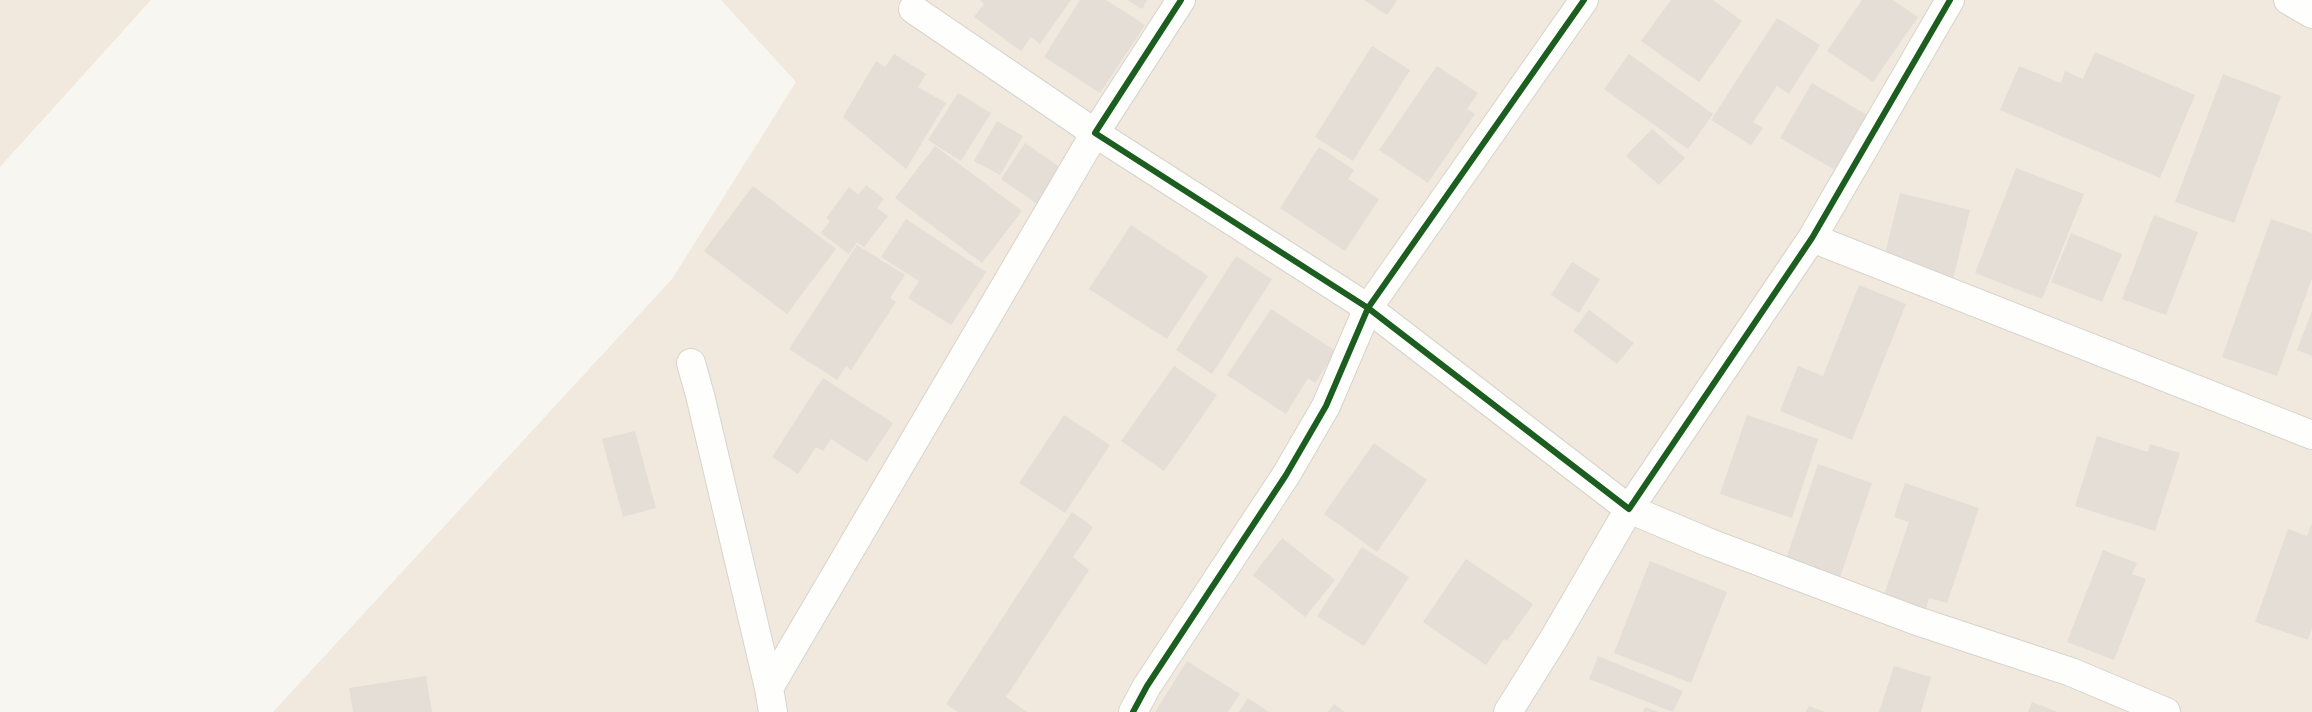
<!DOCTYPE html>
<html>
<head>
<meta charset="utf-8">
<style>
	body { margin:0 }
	canvas { display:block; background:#f8f6f0 }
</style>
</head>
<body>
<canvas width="2312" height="712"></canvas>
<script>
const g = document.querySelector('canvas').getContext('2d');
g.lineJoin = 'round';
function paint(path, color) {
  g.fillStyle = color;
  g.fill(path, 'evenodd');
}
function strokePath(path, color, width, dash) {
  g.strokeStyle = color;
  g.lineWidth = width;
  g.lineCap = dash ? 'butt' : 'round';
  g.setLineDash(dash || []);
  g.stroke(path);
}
const residential = new Path2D(`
	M0,0H151L0,167Z
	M721,0H2312V712H273L672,279L796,82Z`);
const building = new Path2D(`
	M980,0H1071L1040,44L1031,37L1021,51L974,17L984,4Z
	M1080,0H1106L1145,25L1100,93L1044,57Z
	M1127,0H1147L1142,9Z
	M1364,0H1397L1387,15Z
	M1671,0H1713L1742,21L1699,82L1641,41Z
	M1862,0H1893L1918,17L1873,82L1827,51Z
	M1777,18L1820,45L1789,94L1777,86L1753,122L1763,128L1751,145L1711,120Z
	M1372,46L1410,70L1353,161L1315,137Z
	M2095,52L2195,95L2160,178L2000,110L2019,66L2061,83L2065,71L2083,79Z
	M894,54L926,74L918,87L946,103L906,169L843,117L876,61L885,67Z
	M1629,54L1713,114L1688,149L1604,89Z
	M1437,66L1478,93L1467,109L1475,114L1428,183L1379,150Z
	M2223,74L2281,96L2234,223L2175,202Z
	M1812,83L1874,119L1842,174L1780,138Z
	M958,93L991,113L961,161L928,140Z
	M997,121L1023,136L1000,175L974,161Z
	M1652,129L1685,158L1659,185L1626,156Z
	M1025,143L1064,170L1040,206L1001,179Z
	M935,146L1022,211L982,263L895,198Z
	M1319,147L1354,170L1348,179L1379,199L1345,251L1280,208Z
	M2016,168L2084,194L2042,299L1975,273Z
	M866,185L884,199L877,208L888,216L864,247L857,242L849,254L821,233L830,221L826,218L849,187L858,195Z
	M753,186L836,249L787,314L704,251Z
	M1900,193L1970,210L1952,283L1882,266Z
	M2154,215L2198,232L2166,315L2122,299Z
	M906,219L986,272L951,325L908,298L919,281L881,257Z
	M2271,219L2312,233V278L2277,376L2222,357Z
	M1131,225L1208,276L1167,339L1089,289Z
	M2071,233L2122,254L2102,302L2051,282Z
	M857,245L905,275L890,298L896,302L851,370L846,366L837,380L789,349Z
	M1236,256L1272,279L1212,374L1176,350Z
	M1572,262L1600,279L1579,313L1551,295Z
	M1859,285L1906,304L1852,440L1780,411L1798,366L1823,376Z
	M1271,309L1336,351L1315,383L1308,378L1286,414L1227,375Z
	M1589,310L1634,343L1617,364L1573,331Z
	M2312,311V356L2297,350Z
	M1174,366L1217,395L1164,471L1121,441Z
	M823,378L893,423L867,462L831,439L823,451L816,447L798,474L772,457Z
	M1064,415L1110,445L1065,513L1019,483Z
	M1747,415L1818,439L1792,518L1720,494Z
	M635,431L656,508L623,517L602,439Z
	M2097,436L2148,452L2150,444L2180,453L2155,531L2075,506Z
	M1374,443L1427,480L1377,552L1324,514Z
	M1818,464L1872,483L1838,583L1784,565Z
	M1905,483L1979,508L1947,603L1929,598L1926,609L1884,595L1909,522L1894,517Z
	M1072,512L1093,527L1073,557L1089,570L1006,697L1027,712H958L946,704Z
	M2312,523V628L2308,640L2255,622L2288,529L2307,536Z
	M1282,538L1335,580L1305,617L1253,575Z
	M1362,547L1409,577L1364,646L1317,616Z
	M2103,550L2137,563L2132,574L2146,579L2114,660L2067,642Z
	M1466,559L1533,604L1507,641L1504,639L1486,665L1423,622Z
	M1650,561L1727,592L1691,683L1614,653Z
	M1598,656L1683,691L1673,712L1589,679Z
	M1187,661L1240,694L1228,712H1155Z
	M1894,666L1931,677L1921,712H1879Z
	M426,676L432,712H353L349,688Z
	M1248,698L1269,712H1239Z
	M2032,702L2058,712H2028Z
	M1334,704L1345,712H1328Z
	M1809,706L1825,712H1806Z
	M1645,707L1658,712H1643Z`);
const street = new Path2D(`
	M1584,0L1368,308L1629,509L1812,238L1950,0
	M2288,0L2312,14
	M1812,238L2312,435
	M691,363L700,395L769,688
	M773,712L769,688L1095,133L913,9
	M1133,712L1147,686L1286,475L1326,406L1368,308L1095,133L1181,0
	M1508,712L1553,640L1629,509L1710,543L1914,620L2071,672L2166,712`);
const cycleway = new Path2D(`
	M1584,0L1368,308L1629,509L1812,238L1950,0
	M1133,712L1147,686L1286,475L1326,406L1368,308L1095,133L1181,0`);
paint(residential, '#f1e9de');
paint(building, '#e5ded7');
strokePath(street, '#d8d3cd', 30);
strokePath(street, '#fefefd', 28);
strokePath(cycleway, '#1b5e20', 6);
</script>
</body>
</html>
